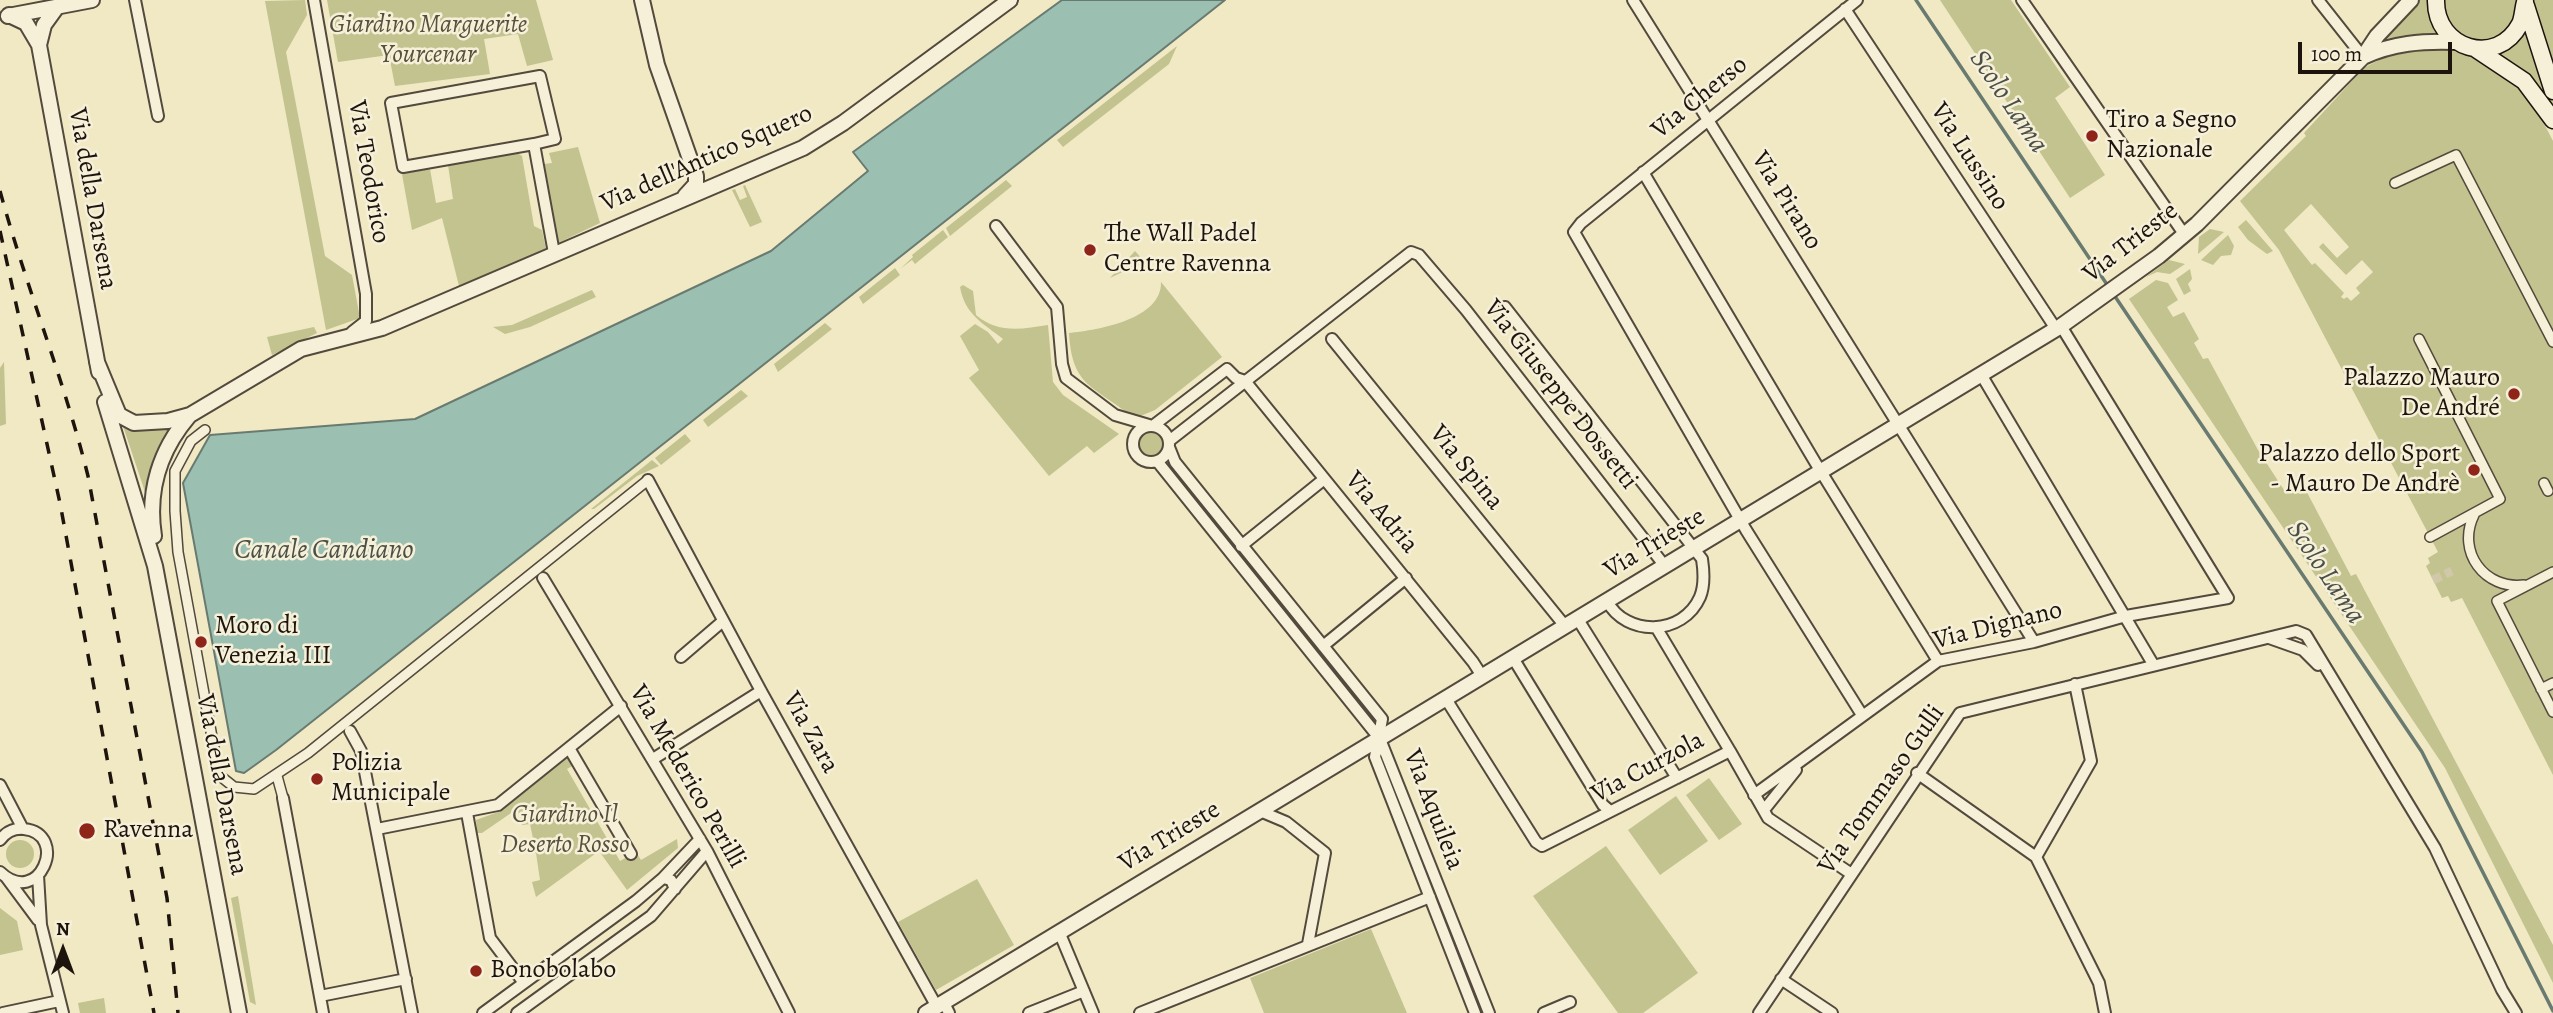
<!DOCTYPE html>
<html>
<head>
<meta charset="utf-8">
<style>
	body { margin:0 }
	#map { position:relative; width:2553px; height:1013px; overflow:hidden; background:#f1e8c4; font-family:Alegreya,serif }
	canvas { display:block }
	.north { position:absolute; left:28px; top:915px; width:70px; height:70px; -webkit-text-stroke:5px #f6f0d9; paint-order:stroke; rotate:0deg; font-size:19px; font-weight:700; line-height:28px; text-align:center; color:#1e140e }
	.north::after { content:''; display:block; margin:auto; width:24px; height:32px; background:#1e140e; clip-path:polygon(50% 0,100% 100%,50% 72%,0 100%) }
	.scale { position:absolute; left:2298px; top:42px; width:154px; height:32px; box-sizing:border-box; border:4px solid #1e140e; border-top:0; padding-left:9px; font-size:21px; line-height:24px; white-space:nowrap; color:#1e140e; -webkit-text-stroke:5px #f6f0d9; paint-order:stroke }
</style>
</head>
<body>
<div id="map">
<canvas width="2553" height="1013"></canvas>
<div class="north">N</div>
<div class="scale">100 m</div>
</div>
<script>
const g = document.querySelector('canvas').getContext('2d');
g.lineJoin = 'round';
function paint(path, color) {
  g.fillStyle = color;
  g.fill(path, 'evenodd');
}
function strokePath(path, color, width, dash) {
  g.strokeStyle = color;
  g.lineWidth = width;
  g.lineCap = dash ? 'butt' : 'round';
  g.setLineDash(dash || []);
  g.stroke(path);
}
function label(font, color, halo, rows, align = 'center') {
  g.font = font + ' Alegreya,serif';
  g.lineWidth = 5;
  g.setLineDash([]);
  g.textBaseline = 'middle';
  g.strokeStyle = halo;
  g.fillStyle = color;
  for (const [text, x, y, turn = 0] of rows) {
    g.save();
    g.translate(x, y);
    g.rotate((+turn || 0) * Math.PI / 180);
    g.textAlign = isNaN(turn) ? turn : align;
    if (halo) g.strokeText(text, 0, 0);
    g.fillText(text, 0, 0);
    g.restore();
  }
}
const green = new Path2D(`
	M305,0L307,15L286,52L325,256L352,275L360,318L326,330L265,1Z
	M327,0H536L553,60L527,66L518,34L484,39L490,74L395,86L389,55L338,62Z
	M1940,0H2011L2070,87L2055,98L2105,175L2070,198Z
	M2419,0H2428L2430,18L2440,36L2378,46Z
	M2441,0H2519V1C2517,9 2515,21 2510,28C2494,47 2459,44 2447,22C2443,16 2443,6 2441,0Z
	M2530,0H2553V70Z
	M2524,25L2553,102V112C2537,86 2520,69 2495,52Z
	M1177,46L1169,64L1063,147L1057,140Z
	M2420,47C2494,49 2522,77 2553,141V775L2462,598L2451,602L2448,596L2442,598L2426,566L2430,563L2428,558L2438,552L2279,250L2240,201L2306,136L2304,133L2364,68L2393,52ZM2311,204L2349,247L2337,258L2323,243L2319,247L2346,275L2362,260L2373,272L2356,288L2360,293L2351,301L2347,297L2344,299L2341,297L2344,293L2315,263L2312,265L2284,230Z
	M578,147L600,223L558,243L544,164L552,163L549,153Z
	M516,152L522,156L534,226L542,230L546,249L459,286L442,218L412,230L402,174L430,169L436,203L453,199L448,165Z
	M1006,180L1012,186L950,236L946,228Z
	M745,185L762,222L750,227L732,190L735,189L740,200L747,197L743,186Z
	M2246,220L2273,251L2267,254L2248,240L2238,227Z
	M2210,229L2224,232L2198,254L2199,237Z
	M943,230L948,237L915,264L912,260L900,269L913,257L912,255Z
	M2228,235L2234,246L2231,255L2221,256L2213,265L2201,260Z
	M1135,251L1152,270L1137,265L1110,278Z
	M2169,260L2185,264L2170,274L2157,272L2146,277Z
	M895,268L900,275L863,304L859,297Z
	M2190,269L2192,279L2188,284L2191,291L2184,295L2176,279Z
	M2156,280L2168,283L2178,300L2167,307L2173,317L2184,312L2199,339L2194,343L2203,359L2208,358L2258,450L2284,490L2301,481L2351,576L2356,574L2553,945V983L2445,768L2129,299Z
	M1161,282L1222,357L1155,410L1138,417L1129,414C1091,385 1072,385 1069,333C1099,330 1162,319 1161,282Z
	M963,285L973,291L976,315C998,334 1022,329 1048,325L1053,382L1063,395L1119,434L1094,453L1087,446L1049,476L969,378L979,370L960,336L975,324L988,332L998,344L1003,339C983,323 965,315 960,287Z
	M592,290L596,297L530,327L505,334L493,327L512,325Z
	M825,323L832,329L778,372L774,364Z
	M314,327L317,333L272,355L267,337Z
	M4,362L6,424L0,426V368Z
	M741,390L748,396L708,427L703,420Z
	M176,422L158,451L145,492L122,423Z
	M1139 443a12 12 0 1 1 24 0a12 12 0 1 1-24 0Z
	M685,434L691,441L661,465L655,458Z
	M652,460L659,466L637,476L594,509H591Z
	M566,758H570L574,765L567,769L620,861L636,852L641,860L677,839L678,848L627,890L599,851L536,897L532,882L540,880L536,853L527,854V850L535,848L530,824L522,825L520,813L514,811L482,833H477L476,820L501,811Z
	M1709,778L1742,824L1719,840L1686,795Z
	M1676,796L1708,841L1660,875L1628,830Z
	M6 854a14 14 0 1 1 28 0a14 14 0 1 1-28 0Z
	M1606,846L1698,973L1643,1013H1618L1533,896Z
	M977,879L1014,945L936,990L898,922Z
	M238,896L256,1005L250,1002L231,898Z
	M0,908L17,921L23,950L0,955Z
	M1371,929L1407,1013H1264L1250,978Z
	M104,998L106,1013H80L78,1003Z`);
const water = new Path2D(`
	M1062,0H1225L276,750L244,773L236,771L183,483L210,435L415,419L771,251L868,171L853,152Z`);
const stream = new Path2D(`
	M1916,0L2108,286
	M2112,292L2422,752L2553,1011`);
const pedestrianTunnel = new Path2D(`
	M2433,580L2452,571`);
const pedestrian = new Path2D(`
	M2395,183L2456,155L2553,342
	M2419,339L2500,499L2430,537
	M205,430L191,441L175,471V511L178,552L219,775L234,787L254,789L308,753L648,480
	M2544,483L2548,491
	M2474,515C2456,552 2485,590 2524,585
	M2553,572L2497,601L2553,712
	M2541,689L2553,683
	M277,776L283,798`);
const minor = new Path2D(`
	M135,0L158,116
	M314,0L366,294V321L352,332
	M1633,0L2034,642
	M1857,0L1581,223L1574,232L1746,530L1862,715
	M2022,0L2184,234
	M2318,0L2363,57
	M1845,9L2056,329
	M534,144L403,167L391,103L540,76L555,139L534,144L554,253
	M1643,172L1815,462L1938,661
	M996,226L1057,307L1062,364L1066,378L1115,415L1149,425
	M1505,307L1702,559C1704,572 1705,585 1700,597C1683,636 1626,637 1607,601
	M1332,339L1565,626
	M1982,376L2153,664
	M1245,381L1473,662L1482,676
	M1154,425L1227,369L1236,378L1245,381
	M1133 444a18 18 0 1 1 36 0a18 18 0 1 1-36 0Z
	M1169,441L1411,252L1419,255L1466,310L1664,565
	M1169,447L1175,462L1382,719L1375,757L1475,1013
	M1157,461L1380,739L1489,1013
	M648,480L761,691L937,1007
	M1241,546L1323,480
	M543,578L707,851L789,1013
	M1577,618L1677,778
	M1656,627L1730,751
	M2269,638L2303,650L2318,665
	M1323,646L1406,578
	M681,657L723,621
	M1513,658L1603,805L1609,810
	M1446,699L1536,842L1542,846L1730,751L1768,818L1850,873
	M350,731L361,751L412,1013
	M569,748L631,854
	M653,759L761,691
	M1917,773L2036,857L2099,983L2105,1013
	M0,785L23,829
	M1754,795L1938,661L2034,642L2126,616L2228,598L2061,326
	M283,798L323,1013
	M1764,810L1796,770
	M1260,811L1286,822L1325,853L1308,944
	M467,813L490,938L524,983
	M377,829L498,805L621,706
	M0,840C6,832 14,828 24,829C70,834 39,909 0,872
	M2036,857L2091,761L2075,684
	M38,875L41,925L63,1013
	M6,877L38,920
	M663,878L700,839
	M1060,934L1093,1013
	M1781,979L1832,1013
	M320,996L406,979
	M944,1003L949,1013
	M3,1013L59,1001
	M483,1013L636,901L663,878L671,880L675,889
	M517,1013L651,916L707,851
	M1029,1013L1084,991
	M1140,1013L1430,897
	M1544,1013L1570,1002
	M1759,1013L1960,713L2296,631L2306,635L2435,848L2502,990L2516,1013`);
const tertiary = new Path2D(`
	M642,0L657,65L696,176V184L685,196
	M9,15L26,23L39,45L99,372
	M8,16L92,0
	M39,45L44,25L57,7
	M2363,57C2393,43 2422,41 2454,42
	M97,362L119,415L134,423L168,421L190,415L301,349L382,328L803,148L843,123L1010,0
	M105,402L155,566L239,1013
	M154,536C147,491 160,450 189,416
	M926,1013L2061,326L2159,256L2197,224L2363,57L2377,36L2411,0`);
const secondary = new Path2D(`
	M2436,0C2435,49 2497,68 2520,24C2523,18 2523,9 2525,2
	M2526,6L2553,91
	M2476,49L2524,81L2553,120`);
const rail = new Path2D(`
	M0,191C26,287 64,379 88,476L167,898L178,1013
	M0,231L60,503L154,1013`);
const markers = [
	[2092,136,7,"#8f2418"],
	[1090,250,7,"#8f2418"],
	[2514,394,7,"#8f2418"],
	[2474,470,7,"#8f2418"],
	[201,642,7,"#8f2418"],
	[317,779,7,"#8f2418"],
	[87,831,9,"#8f2418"],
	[476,971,7,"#8f2418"]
];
const parkNames = [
	["Giardino Marguerite",428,26],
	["Yourcenar",428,56],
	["Giardino Il",565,816],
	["Deserto Rosso",565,846]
];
const streetNames = [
	["Via Cherso",1700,98,-39],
	["Via Lussino",1969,157,57],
	["Via dell'Antico Squero",707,159,-24],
	["Via Teodorico",368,172,80],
	["Via della Darsena",92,199,80],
	["Via Pirano",1786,201,58],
	["Via Trieste",2131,243,-38],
	["Via Giuseppe Dossetti",1560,395,52],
	["Via Spina",1466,468,51],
	["Via Adria",1381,513,50],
	["Via Trieste",1655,544,-31],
	["Via Dignano",1998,626,-14],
	["Via Zara",810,733,61],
	["Via Curzola",1648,768,-28],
	["Via Mederico Perilli",687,777,60],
	["Via della Darsena",221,785,79],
	["Via Tommaso Gulli",1882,790,-55],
	["Via Aquileia",1433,810,69],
	["Via Trieste",1170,837,-31]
];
const poiNames = [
	["Tiro a Segno",2106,121],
	["Nazionale",2106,151],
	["The Wall Padel",1104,235],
	["Centre Ravenna",1104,265],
	["Palazzo Mauro",2500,379,"right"],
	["De André",2500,409,"right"],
	["Palazzo dello Sport",2460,455,"right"],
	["- Mauro De Andrè",2460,485,"right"],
	["Moro di",215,627],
	["Venezia III",215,657],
	["Polizia",331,764],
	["Municipale",331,794],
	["Ravenna",103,831],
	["Bonobolabo",490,971]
];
const waterNames = [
	["Scolo Lama",2008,102,56],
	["Canale Candiano",324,551],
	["Scolo Lama",2325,573,56]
];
paint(green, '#c2c38f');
paint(water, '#9bc0b2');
strokePath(water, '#697b70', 2);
strokePath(stream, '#697b70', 3.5);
strokePath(pedestrianTunnel, '#d1c8a9', 9, [9, 4.5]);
strokePath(pedestrian, '#53493c', 12);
strokePath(minor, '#53493c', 14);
strokePath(tertiary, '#53493c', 18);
strokePath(secondary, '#1e140e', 19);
strokePath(pedestrian, '#f6f0d9', 9);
strokePath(minor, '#f6f0d9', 10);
strokePath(tertiary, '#f6f0d9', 14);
strokePath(secondary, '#f6f0d9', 16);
strokePath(rail, '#1e140e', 3.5, [12, 12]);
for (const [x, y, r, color] of markers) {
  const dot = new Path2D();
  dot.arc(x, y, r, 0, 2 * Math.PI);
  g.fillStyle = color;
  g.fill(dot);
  strokePath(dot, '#f6f0d9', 2.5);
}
label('italic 26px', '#57513b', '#f6f0d9', parkNames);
label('26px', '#1e140e', '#f6f0d9', streetNames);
label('26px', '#1e140e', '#f6f0d9', poiNames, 'left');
label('italic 28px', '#4a5047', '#f6f0d9', waterNames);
</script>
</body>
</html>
